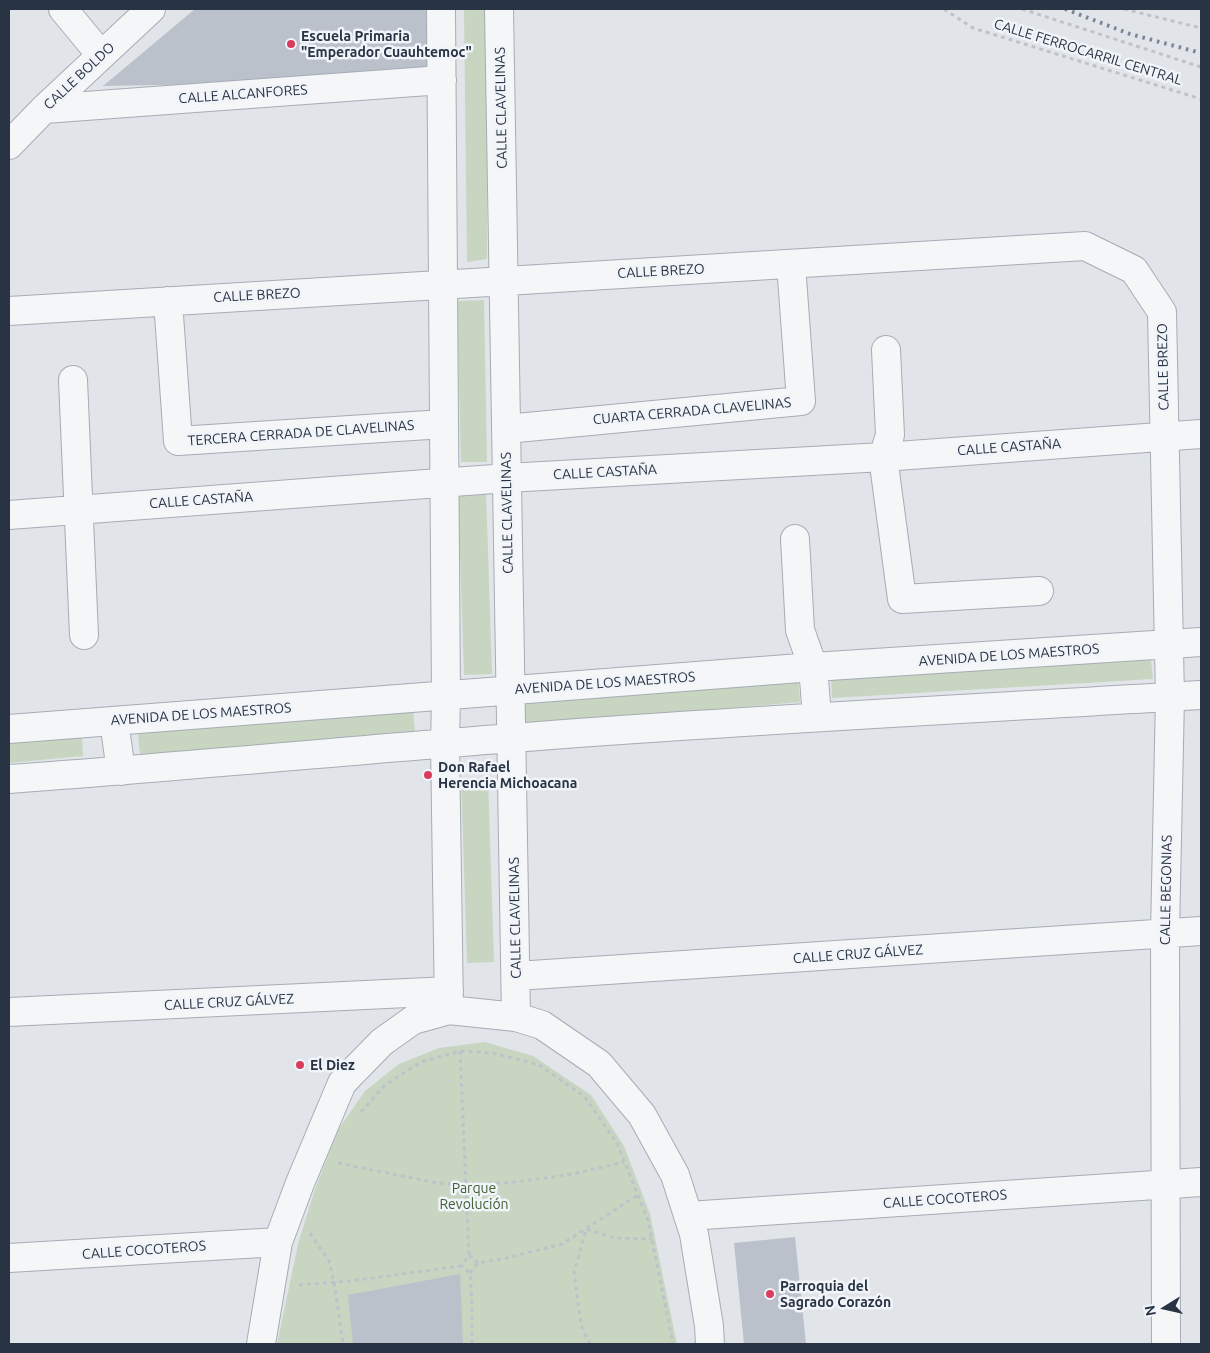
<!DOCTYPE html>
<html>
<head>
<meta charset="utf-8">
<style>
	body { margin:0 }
	#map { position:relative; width:1210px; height:1353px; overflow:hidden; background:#e1e5ea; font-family:Ubuntu,sans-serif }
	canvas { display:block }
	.frame { position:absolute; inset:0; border:10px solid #283343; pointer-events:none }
	.north { position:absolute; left:1140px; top:1283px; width:50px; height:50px; -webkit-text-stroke:4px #f1f4f8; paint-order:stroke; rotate:260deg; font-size:14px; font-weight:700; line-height:20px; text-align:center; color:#283343 }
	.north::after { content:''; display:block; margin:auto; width:18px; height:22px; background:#283343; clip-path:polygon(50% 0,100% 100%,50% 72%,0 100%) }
</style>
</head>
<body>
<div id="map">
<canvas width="1210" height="1353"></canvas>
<div class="frame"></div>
<div class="north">N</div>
</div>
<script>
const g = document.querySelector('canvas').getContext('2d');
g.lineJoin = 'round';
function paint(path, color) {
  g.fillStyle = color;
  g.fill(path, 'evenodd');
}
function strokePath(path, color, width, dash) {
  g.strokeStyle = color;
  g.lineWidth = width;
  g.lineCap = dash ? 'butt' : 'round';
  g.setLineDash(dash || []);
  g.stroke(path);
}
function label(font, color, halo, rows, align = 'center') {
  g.font = font + ' Ubuntu,sans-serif';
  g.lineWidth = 5;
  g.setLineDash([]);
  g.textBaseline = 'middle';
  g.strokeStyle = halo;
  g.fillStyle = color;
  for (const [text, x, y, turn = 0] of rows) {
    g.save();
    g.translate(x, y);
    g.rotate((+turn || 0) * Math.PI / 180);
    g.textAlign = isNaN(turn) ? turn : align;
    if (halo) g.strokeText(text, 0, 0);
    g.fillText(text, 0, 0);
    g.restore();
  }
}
const green = new Path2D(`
	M464,9H487V259L467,262Z
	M484,300L487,462H461L457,301Z
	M486,490L492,674L464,675L458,491Z
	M1151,660L1153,679L832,698L831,679Z
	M798,678L800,702L526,726L524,703Z
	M413,710L415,732L140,755L138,733Z
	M82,735L83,756L9,763V741Z
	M461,778H488L494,962L467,963Z
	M485,1042L533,1056L591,1095L624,1146L650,1214L677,1344H277L298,1244L315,1189L338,1130L365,1091L399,1064L439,1048Z`);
const building = new Path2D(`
	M195,9H429L430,80L103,86Z
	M795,1237L806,1344H744L734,1243Z
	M460,1274L463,1344H353L348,1295Z`);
const path = new Path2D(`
	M944,9L973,28L1201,99
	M1022,9L1201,67
	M1124,9L1201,28
	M460,1051L469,1255L461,1266L470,1273L472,1303V1344
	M361,1112L385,1085L421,1062L460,1051L493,1053L539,1065L584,1096L617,1143L648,1220L673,1344
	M338,1163L437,1183L465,1185L516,1182L573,1174L624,1162
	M310,1233L329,1261L334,1282L343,1344
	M469,1255L478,1263
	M470,1273L478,1263L507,1258L562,1244L638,1195
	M299,1285L350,1281L461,1266
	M590,1344L581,1325L574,1273L586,1229L615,1238L652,1239`);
const minor = new Path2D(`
	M63,9L101,55
	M441,9L446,696L445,744L449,1010
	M499,9L516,1017
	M44,109L442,80
	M9,145L44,109L151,9
	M168,301L178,441L444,424
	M9,311L1085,246L1134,270L1162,312L1170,697L1165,933L1166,1344
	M886,350L890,435L883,457L902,599L1039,591
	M73,380L84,635
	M506,429L801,401L791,264
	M9,515L507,478L883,457L1201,434
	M795,539L800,630L813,667L817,716
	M114,721L121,771
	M9,729L813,667L1201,642
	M9,779C177,767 344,751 512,738C741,720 971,709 1201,695
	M516,976L1201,931
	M9,1012L449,991
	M688,1216L1201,1182
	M9,1258L278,1242
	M261,1344L278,1242L300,1183L342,1083L382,1042L413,1020L449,1010L516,1017L542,1025L599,1064L642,1115L675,1175L694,1234L709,1326L710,1344`);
const rail = new Path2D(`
	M1065,9L1130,34L1201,53`);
const markers = [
	[291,44,5,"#d83d5c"],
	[428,775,5,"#d83d5c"],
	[300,1065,5,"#d83d5c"],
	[770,1294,5,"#d83d5c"]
];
const poiNames = [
	["Escuela Primaria",301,36],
	["\"Emperador Cuauhtemoc\"",301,52],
	["Don Rafael",438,767],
	["Herencia Michoacana",438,783],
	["El Diez",310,1065],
	["Parroquia del",780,1286],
	["Sagrado Corazón",780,1302]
];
const streetNames = [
	["CALLE FERROCARRIL CENTRAL",1088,52,17],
	["CALLE BOLDO",79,76,-43],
	["CALLE ALCANFORES",243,94,-4],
	["CALLE CLAVELINAS",501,108,-91],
	["CALLE BREZO",661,271,-3],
	["CALLE BREZO",257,295,-3],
	["CALLE BREZO",1163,367,-91],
	["CUARTA CERRADA CLAVELINAS",692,411,-5],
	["TERCERA CERRADA DE CLAVELINAS",301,433,-4],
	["CALLE CASTAÑA",1009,447,-4],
	["CALLE CASTAÑA",605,472,-3],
	["CALLE CASTAÑA",201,500,-4],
	["CALLE CLAVELINAS",507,513,-91],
	["AVENIDA DE LOS MAESTROS",1009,655,-4],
	["AVENIDA DE LOS MAESTROS",605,683,-4],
	["AVENIDA DE LOS MAESTROS",201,714,-4],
	["CALLE BEGONIAS",1166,890,-89],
	["CALLE CLAVELINAS",515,918,-91],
	["CALLE CRUZ GÁLVEZ",858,954,-4],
	["CALLE CRUZ GÁLVEZ",229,1002,-3],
	["CALLE COCOTEROS",945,1199,-4],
	["CALLE COCOTEROS",144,1250,-4]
];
const parkNames = [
	["Parque",474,1188],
	["Revolución",474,1204]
];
paint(green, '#c7d5c1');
paint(building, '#bac1cb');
strokePath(minor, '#a6acb5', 30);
strokePath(path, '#bfc3c9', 3, [4, 4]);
strokePath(minor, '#f4f6f8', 28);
strokePath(rail, '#798595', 4, [2.5, 5]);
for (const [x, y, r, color] of markers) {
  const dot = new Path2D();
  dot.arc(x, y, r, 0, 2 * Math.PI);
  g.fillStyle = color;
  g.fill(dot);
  strokePath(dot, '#f1f4f8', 2);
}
label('bold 14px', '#283343', '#f1f4f8', poiNames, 'left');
label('14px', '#283343', '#f1f4f8', streetNames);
label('14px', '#3f6034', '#f1f4f8', parkNames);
</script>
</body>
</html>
